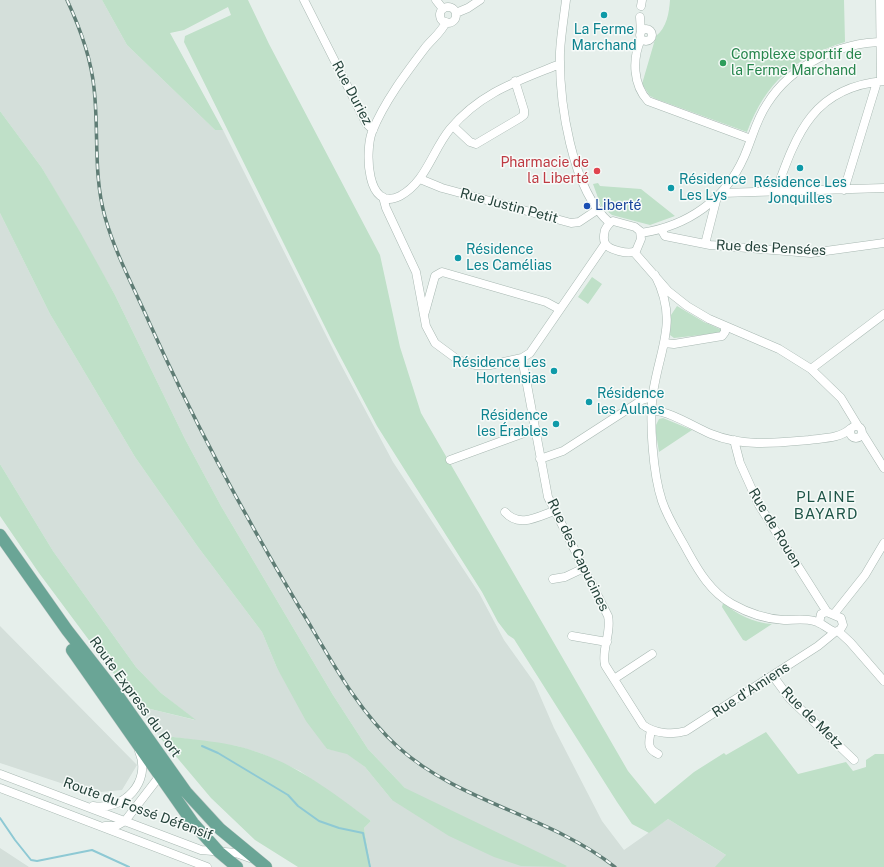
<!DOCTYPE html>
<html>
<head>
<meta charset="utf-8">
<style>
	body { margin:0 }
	canvas { display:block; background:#e6efeb }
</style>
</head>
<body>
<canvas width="884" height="867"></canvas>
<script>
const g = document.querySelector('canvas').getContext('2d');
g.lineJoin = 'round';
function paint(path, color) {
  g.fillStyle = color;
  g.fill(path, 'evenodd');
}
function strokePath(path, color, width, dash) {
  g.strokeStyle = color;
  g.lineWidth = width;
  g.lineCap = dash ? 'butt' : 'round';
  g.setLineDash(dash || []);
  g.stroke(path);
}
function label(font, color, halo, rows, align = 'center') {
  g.font = font + ' "Public Sans",sans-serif';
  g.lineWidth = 3;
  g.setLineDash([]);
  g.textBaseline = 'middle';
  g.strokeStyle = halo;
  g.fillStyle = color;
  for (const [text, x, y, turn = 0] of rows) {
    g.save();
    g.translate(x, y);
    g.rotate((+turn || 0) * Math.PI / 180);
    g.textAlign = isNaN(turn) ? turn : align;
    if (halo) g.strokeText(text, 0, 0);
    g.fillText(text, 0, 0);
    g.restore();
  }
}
const built = new Path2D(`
	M0,0H102L127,45L215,130H223L339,361L393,462L479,593L504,640L534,682L554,728L602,821L624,850L668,819L745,867H371L364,828L371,821L300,771L260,753L237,746L158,735L138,706L195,720L161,693L136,667L53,551L0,464V213L50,314L135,457L198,547L262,632L277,668L327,749L347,753L365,767L392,800L405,788L368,749L333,695L221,506L185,439L115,295L42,168L0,111Z
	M0,626L137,765L122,790L91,793L0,763Z
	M0,848L29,867H0Z`);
const green = new Path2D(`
	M102,0H248L269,44L380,255L400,347L421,413L628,771L655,804L694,772L724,753L726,755L766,732L798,774L846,762L853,771L866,767V760L875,754H884V867H715L726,855L668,819L649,833L632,824L617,802L514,639L508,635L498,622L482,592L377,426L332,341L184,42L185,36L231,15L228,7L184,30L170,33L223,130H215L127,45Z
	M670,0H844L845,42C794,58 766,82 747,132L656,99L650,96L642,84L656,36C667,27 669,13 670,0Z
	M0,111L42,168L80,232L115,295L185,439L221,506L333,695L368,749L405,788L567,866L565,867L521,866L494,857L449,836L392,800L365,767L347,754L327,749L306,721L277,668L262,632L198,547L135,457L50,314L0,213Z
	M598,183L600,186L641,189L675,216L650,225L612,215L601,206L593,184Z
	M592,277L602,284L588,304L578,297Z
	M677,306L704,322L722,330L719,333L674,338L670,335L671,315Z
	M663,418L692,430L659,452L655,427L659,419Z
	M0,464L53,551L136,667L161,693L196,720L138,706L39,573L0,516Z
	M723,603C737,614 753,623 772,624L746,641L743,640L722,607Z
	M158,735C192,740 229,741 260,753C302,768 336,795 371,821L364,828L371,867H298L255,840L211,798Z`);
const stream = new Path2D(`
	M202,746L218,753L288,795L298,806L319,821L339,828L363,833L370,867
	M0,818L15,840L31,860L37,861L92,850L129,867`);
const street = new Path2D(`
	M304,0L366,123L373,130
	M436,0L443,9
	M566,0C564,17 561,34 560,52C559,100 571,190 610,223
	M880,0L881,81
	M641,6L642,0
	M440 15a8 8 0 1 1 16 0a8 8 0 1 1-16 0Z
	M456,13L468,8L480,0
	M640,17L641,32
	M446,22C441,33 432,39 425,48C406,73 384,102 372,132C365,150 366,213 400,196C426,182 432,151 450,129C481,92 518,81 560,64
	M640 35a6 6 0 1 1 12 0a6 6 0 1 1-12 0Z
	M641,39C632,59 633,85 648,101L751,139
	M453,126L470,142L476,144L520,118L524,115V110L515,81
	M420,179L442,188L571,223L579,222L597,210
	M844,190L877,82
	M776,191C797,132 814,87 884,81
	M722,193L884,188
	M383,197L386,208L416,272L426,326L435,343L458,360L475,365H490L522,358L530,353L605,244
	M613,221L635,227L640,231L641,239L636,251C629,255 608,250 605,243C603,239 604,234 605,230C607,226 609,223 613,221Z
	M661,229L665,236L710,245L811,253L884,243
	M641,233C688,226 725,200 744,157C752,139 756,120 767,104C791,65 840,42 884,42
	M705,244L717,197
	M634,252L668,291L687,306L709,319L779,349L811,369L841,398L858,426
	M655,275C679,322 660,346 653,393C649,421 653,474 662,501C668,519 679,535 688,552C699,572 711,592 732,604C748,613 765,619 784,620C793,620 805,618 814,621C821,622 827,629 835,632L840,630L843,625L841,618L827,612L821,614L819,623
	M425,312L435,276L442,272L546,302L559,309
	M664,343L674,344L722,336L725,332V326
	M522,358L548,497L608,616C612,633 601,649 605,665L643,725C655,734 673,735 686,731L818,646L835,632
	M811,369L884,314
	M651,410C672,412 692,426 711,434C743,447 776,443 809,440C822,438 839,439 850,429
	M850 432a6 6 0 1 1 12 0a6 6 0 1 1-12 0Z
	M862,433L884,468
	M734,440L740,463L759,505L827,612
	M540,459L563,451L642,400L653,397
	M450,460L535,429
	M505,512C519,528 537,517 554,511
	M553,579L565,577L584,568
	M834,614L865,575L884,543
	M838,631L850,642L884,681
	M572,636L607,642
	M773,676L790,699L854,760
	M614,679L652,654
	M651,730C649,742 646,748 658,754
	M0,774L201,850L236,853L250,858
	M0,788L207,867
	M93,806C124,811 152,782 139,751
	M105,826H116L125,821L162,773`);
const primary = new Path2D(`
	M0,535L67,630L116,693L186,792L220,829L266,867
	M72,650L193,823L219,852L237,867`);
const rail = new Path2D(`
	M67,0C80,28 91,57 94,88C99,131 93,174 105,217C115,253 134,288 149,322C193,420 243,513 298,605C328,654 355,708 398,747C460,803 549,815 615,867`);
const markers = [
	[604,15,4,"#0f9aa8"],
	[723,63,4,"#2e9e5b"],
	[800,168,4,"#0f9aa8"],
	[597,171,4,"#e0444e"],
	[671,188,4,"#0f9aa8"],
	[587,206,4,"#1a4fb4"],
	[458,258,4,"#0f9aa8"],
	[554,371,4,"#0f9aa8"],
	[589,402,4,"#0f9aa8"],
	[556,424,4,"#0f9aa8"]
];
const cultureNames = [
	["La Ferme",604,30,"center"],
	["Marchand",604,46,"center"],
	["Résidence",679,180],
	["Les Lys",679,196],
	["Résidence Les",800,183,"center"],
	["Jonquilles",800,199,"center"],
	["Résidence",466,250],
	["Les Camélias",466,266],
	["Résidence Les",546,363,"right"],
	["Hortensias",546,379,"right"],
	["Résidence",597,394],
	["les Aulnes",597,410],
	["Résidence",548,416,"right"],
	["les Érables",548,432,"right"]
];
const leisureNames = [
	["Complexe sportif de",731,55],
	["la Ferme Marchand",731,71]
];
const streetNames = [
	["Rue Duriez",352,93,62],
	["Rue Justin Petit",509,206,15],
	["Rue des Pensées",771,248,3],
	["Rue de Rouen",775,528,59],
	["Rue des Capucines",578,555,64],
	["Rue d'Amiens",751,690,-33],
	["Route Express du Port",135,697,54],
	["Rue de Metz",812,718,45],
	["Route du Fossé Défensif",138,809,20]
];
const healthNames = [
	["Pharmacie de",589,163],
	["la Liberté",589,179]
];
const transitNames = [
	["Liberté",595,206]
];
const neighbourhoodNames = [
	["PLAINE",826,497],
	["BAYARD",826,514]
];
paint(built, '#d4dfda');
paint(green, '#bfe0c8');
strokePath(stream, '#8ec9d4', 2);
strokePath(street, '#a8b8b2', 9);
strokePath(primary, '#c2cac8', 13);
strokePath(street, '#fff', 8);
strokePath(primary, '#6aa596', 12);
strokePath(rail, '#5f7d75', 3.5);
strokePath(rail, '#f7fbf9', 2, [6]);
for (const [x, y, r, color] of markers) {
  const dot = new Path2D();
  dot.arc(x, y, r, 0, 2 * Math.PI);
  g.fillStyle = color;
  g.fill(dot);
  strokePath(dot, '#f7fbf9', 1.5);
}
label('14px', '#0d838f', '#f7fbf9', cultureNames, 'left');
label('14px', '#27864d', '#f7fbf9', leisureNames, 'left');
label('14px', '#24423a', '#f7fbf9', streetNames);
label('14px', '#be3a42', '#f7fbf9', healthNames, 'right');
label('14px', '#164399', '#f7fbf9', transitNames, 'left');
g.letterSpacing = '1px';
label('15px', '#1f5548', '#f7fbf9', neighbourhoodNames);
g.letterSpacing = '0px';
</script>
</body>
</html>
